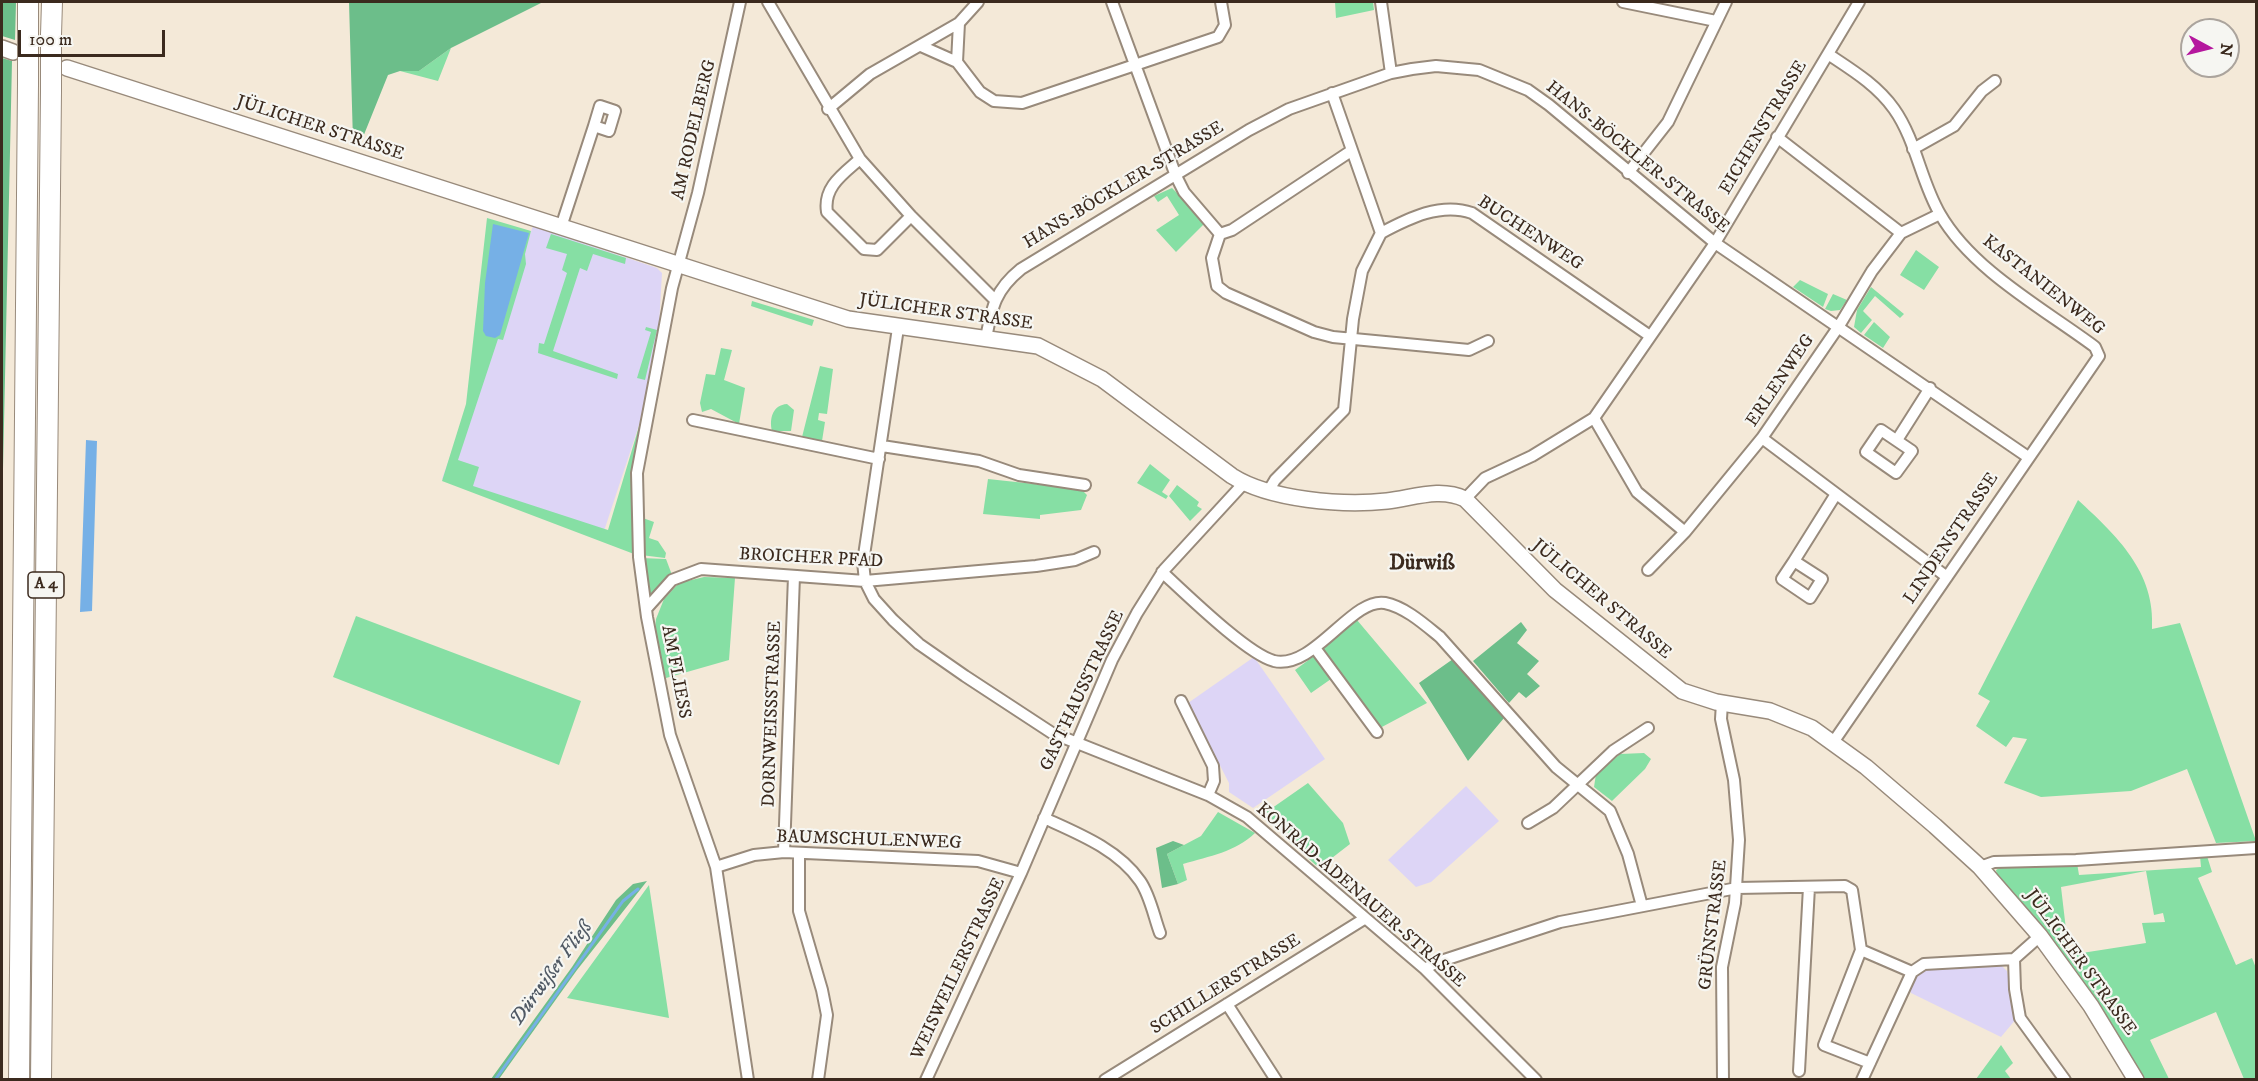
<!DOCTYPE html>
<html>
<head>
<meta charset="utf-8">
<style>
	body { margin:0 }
	#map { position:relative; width:2258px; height:1081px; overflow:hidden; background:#f4e9d8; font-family:"IM FELL DW Pica",serif }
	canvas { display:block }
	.frame { position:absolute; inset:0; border:3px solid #3b2a1e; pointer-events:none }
	.north { position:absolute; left:2180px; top:18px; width:60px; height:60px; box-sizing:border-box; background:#f6f6f2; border:2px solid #aba49d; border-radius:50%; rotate:97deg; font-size:16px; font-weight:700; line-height:24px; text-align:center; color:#3b2a1e }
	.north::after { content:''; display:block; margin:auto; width:21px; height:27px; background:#b5179e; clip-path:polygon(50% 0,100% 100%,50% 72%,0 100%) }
	.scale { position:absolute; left:18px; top:30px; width:147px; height:27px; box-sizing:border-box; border:3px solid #3b2a1e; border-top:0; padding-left:8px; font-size:18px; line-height:21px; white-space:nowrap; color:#3b2a1e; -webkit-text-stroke:4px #f6f6f2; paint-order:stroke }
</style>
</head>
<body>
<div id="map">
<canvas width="2258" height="1081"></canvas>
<div class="frame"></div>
<div class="north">N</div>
<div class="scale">100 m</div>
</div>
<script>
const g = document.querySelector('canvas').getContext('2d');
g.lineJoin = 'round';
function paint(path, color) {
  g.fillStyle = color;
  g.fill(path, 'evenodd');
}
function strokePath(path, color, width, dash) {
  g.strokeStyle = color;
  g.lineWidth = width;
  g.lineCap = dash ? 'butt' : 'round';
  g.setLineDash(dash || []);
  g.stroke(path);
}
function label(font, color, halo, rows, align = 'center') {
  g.font = font + ' "IM FELL DW Pica",serif';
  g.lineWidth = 4.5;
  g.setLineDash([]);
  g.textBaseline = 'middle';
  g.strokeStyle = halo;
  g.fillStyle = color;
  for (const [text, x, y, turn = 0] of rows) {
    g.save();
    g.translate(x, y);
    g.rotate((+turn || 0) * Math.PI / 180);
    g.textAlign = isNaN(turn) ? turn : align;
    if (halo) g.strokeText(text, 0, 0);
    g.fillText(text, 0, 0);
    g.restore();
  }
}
const built = new Path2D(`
	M533,226L657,268L662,273L659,325L642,416L604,531L442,479Z
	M1254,657L1325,759L1253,808L1229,792V783L1188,703Z
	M1466,786L1499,821L1431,882L1416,887L1388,860Z
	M2002,966L2007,971L2016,1019L2001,1037L1911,993L1910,989L1917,973L1926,970Z`);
const green = new Path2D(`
	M1335,2H1373L1374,10L1336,18Z
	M451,48L438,81L400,71H419Z
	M1172,188L1206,222L1176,252L1156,230L1179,215L1167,196L1158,202L1154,196Z
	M487,218L531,231L525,254L526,264L503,340L498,339L458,460L479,467L473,486L608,530L643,413L634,554L442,481L466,404Z
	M551,234L626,258L625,264L593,254L587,271L580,268L553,351L618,374L617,379L538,353L539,343L544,344L567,273L562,270L567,254L546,248Z
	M1916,250L1939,267L1924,290L1900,275Z
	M1800,280L1828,294L1823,307L1793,287Z
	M1871,287L1904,314L1900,318L1875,296L1863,311L1872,320L1861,333L1854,327L1857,310Z
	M1833,294L1847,300L1840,310L1831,311L1825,309Z
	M752,301L814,320L812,326L751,306Z
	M1874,322L1890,337L1883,348L1864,335Z
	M646,327L657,330L645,380L637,378L651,332L645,330Z
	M721,348L732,350L724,380L745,388L739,424L711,409L702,412L700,403L706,374L715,375Z
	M820,366L833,369L827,414L819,413L818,420L825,422L822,441L802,437Z
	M787,404L794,410L791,431H772C769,418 773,405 787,404Z
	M1150,464L1170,480L1162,492L1168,496L1166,499L1137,483Z
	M988,479L1081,489L1087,495L1081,510L1040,515V519L983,514Z
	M1177,485L1199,502L1197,506L1202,509L1190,521L1169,496Z
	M2078,500C2116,535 2156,572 2152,629L2180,623L2256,841L2216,843L2187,769L2131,791L2041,797L2004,783L2027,739L2013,737L2006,747L1976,726L1990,701L1978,694Z
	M640,517L654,522L649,538L658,541L666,553L665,558L641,555Z
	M641,558L666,559L672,575L650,595Z
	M704,577L735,578L729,660L666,678L654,637L656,619L664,599L679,583Z
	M356,616L581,701L559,765L333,677Z
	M1357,620L1427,703L1380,728L1323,651L1322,647Z
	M1314,656L1331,679L1311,693L1295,670Z
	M1644,753L1651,759L1645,769L1612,801L1594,787L1596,774L1620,754Z
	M1308,783L1343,823L1350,844L1319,868L1289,841L1290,835L1265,813Z
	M1218,812L1255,833C1235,852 1210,856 1183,864L1187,880L1178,884L1167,854L1201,836Z
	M2200,856H2207L2212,872L2198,878L2236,965L2252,958L2256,968V1079H2244L2216,1012L2150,1040L2169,1079H2144C2102,1005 2053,939 1997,875L1996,870L2003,866L2077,863L2079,875L2201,867ZM2146,871L2154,915L2163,913L2165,922L2142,923L2146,943L2069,955L2061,887Z
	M649,885L669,1018L567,998Z
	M2001,1045L2013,1063L2005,1071L2011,1079H1976Z`);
const forest = new Path2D(`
	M2,2H16L15,40L2,36Z
	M349,2H543L451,48L419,71H400L388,75L361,142L353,141Z
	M2,58L12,61L2,514Z
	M1521,622L1527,630L1517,643L1539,661L1527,674L1540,686L1526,698L1519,692L1509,703L1473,661Z
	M1453,659L1504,718L1468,761L1419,683Z
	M1173,841L1184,845L1167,854L1178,884L1162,888L1156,848Z
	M647,881L577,970L499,1079H491L572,967L616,900L633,884Z`);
const water = new Path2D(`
	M493,224L529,233L500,335L495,338L486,336L483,331L485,283Z
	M86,440L97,441L92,611L80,612Z`);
const stream = new Path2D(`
	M495,1080L623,901L638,889`);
const street = new Path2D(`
	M740,2L698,193L672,288L637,473L639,557L647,617L670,735L716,867L748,1080
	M768,2L860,159L911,216L994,299
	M1112,2L1176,176L1184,192L1220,234L1232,230L1351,151
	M1381,2L1391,73
	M1623,2L1716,21
	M921,46L957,62L980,92L994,101L1022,103L1218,37L1225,25L1221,2
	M1828,54C1852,70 1877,85 1894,109C1916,140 1921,182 1940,214C1972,270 2044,309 2095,347L2099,356L1834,741
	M957,62L959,23
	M600,106L615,111L609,131L594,126Z
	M828,109L870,74L959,23L978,2
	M1777,137L1901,233
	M1913,149L1954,126L1982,91L1995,81
	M860,159C843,174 823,187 827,212L864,249L877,250L911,216
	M1628,173L1668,122L1726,2
	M561,227L594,126
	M1381,233C1409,218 1441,202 1472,213L1650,336
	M1220,234L1212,258L1217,286L1226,293L1314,332L1333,337L1469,350L1488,341
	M898,328L863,562L865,581L874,599L893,620L919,644L965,676L1052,733L1208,795L1247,817L1425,969L1536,1080
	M986,338C992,307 995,290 1021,269L1249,130L1289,109L1391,73L1412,69L1436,66L1479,70L1528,90L1549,105L1715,243L2028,457
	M1594,418L1637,492L1685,532
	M693,420L879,459
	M1881,430L1912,451L1896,473L1866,452Z
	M1762,438L1947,577
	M1897,440L1930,388
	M882,446L979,461L1019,475L1085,485
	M1269,490L1275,480L1344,410L1353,319L1362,271L1381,233L1332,93
	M1465,499L1485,478L1532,456L1594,418L1715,243L1859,2
	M1794,561L1822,579L1810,598L1782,579Z
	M1794,561L1836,494
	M1648,570L1685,532L1762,438L1839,326L1872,271L1901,233L1940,214
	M1162,572C1185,593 1247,654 1274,661C1314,670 1352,597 1385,603C1405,607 1424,624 1440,637L1556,767L1610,811L1628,854L1642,906
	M646,609L672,580L701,569L865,581L1036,566L1075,560L1094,552
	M1315,648L1377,732
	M1181,701L1213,766L1214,781L1208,795
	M1722,703L1721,719L1734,780L1739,840L1735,903L1722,967L1723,1080
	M1044,818C1077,833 1118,849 1140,881C1150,895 1154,917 1160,933
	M1528,823L1553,808L1613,751L1648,728
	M784,852L794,576
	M799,854V911L822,990L827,1015L818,1080
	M716,867L754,855L784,852L978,861L1021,873
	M1980,867L1994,862L2076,860L2256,848
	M2040,936L2014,959L2015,989L2020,1018L2065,1080
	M1861,950L1912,972
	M1425,969L1435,963L1560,922L1737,888L1845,886L1852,890L1861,950L1824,1045L1870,1063
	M1227,1004L1276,1080
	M1799,1071L1809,887
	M926,1080L1021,873L1112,660L1137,613L1164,570L1244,483
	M1105,1080L1364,919
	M1862,1080L1912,972L1924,964L2014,959`);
const secondary = new Path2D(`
	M2,48L13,52
	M67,68L848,319L1038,346L1102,379L1232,476C1270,500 1343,506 1387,501C1413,498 1440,487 1465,499L1555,590L1682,691L1716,702L1770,711L1812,728L1866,767L1935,826L1980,867L2040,936L2091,1006L2136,1080`);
const highway = new Path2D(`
	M28,26V2
	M51,35L52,2
	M19,1080L28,84
	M41,1080L51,91`);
const highwayBridge = new Path2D(`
	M28,84V26
	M51,91V35`);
const shields = [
	[46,585,36]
];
const shieldNames = [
	["A 4",46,585]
];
const streetNames = [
	["EICHENSTRASSE",1764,128,-59],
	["JÜLICHER STRASSE",320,129,18],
	["AM RODELBERG",695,130,-77],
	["HANS-BÖCKLER-STRASSE",1637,158,39],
	["HANS-BÖCKLER-STRASSE",1124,186,-31],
	["BUCHENWEG",1530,234,33],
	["KASTANIENWEG",2043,286,38],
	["JÜLICHER STRASSE",946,313,8],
	["ERLENWEG",1781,381,-56],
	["LINDENSTRASSE",1952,539,-56],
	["BROICHER PFAD",811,559,3],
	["JÜLICHER STRASSE",1601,600,40],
	["AM FLIESS",675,672,79],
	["GASTHAUSSTRASSE",1083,691,-65],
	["DORNWEISSSTRASSE",773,714,-88],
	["BAUMSCHULENWEG",869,841,2],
	["KONRAD-ADENAUER-STRASSE",1360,896,41],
	["GRÜNSTRASSE",1714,925,-83],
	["JÜLICHER STRASSE",2080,963,54],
	["WEISWEILERSTRASSE",959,969,-65],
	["SCHILLERSTRASSE",1226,985,-32]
];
const waterNames = [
	["Dürwißer Fließ",552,974,-54]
];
const quarterNames = [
	["Dürwiß",1422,565]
];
paint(built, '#ddd5f6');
paint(green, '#86dfa4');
paint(forest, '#6cbe8a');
paint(water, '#76b0e6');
strokePath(stream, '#76b0e6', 3);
strokePath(street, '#988a7b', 14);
strokePath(secondary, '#988a7b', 18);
strokePath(highway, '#988a7b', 22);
strokePath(street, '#fff', 10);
strokePath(secondary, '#fff', 15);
strokePath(highway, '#fff', 20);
strokePath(highwayBridge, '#988a7b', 22, []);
strokePath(highwayBridge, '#fff', 20);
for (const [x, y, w] of shields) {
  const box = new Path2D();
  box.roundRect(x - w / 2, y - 13, w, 26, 4.5);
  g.fillStyle = '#f6f6f2';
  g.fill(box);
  strokePath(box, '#3b2a1e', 1.5);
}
label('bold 16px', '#3b2a1e', null, shieldNames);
label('18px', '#3b2a1e', '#f6f6f2', streetNames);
label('italic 20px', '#505964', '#f6f6f2', waterNames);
label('bold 21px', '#3b2a1e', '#f6f6f2', quarterNames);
</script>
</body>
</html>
